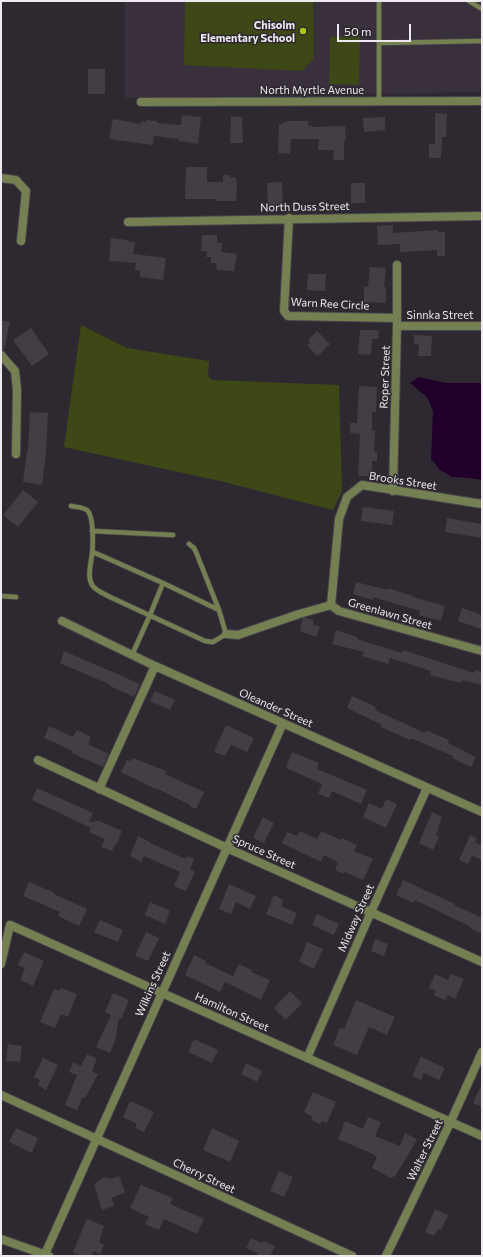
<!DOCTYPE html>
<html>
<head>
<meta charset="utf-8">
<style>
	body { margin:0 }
	#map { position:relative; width:483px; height:1257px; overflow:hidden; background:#2e2930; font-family:Commissioner,sans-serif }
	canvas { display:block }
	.frame { position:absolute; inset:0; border:2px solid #ede9ee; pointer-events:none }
	.scale { position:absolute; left:337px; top:24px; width:74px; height:18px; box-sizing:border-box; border:2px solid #ede9ee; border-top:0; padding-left:5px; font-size:12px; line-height:14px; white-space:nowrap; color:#ede9ee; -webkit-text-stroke:3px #2e2930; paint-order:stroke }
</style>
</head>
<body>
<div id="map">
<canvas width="483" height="1257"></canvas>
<div class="frame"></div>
<div class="scale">50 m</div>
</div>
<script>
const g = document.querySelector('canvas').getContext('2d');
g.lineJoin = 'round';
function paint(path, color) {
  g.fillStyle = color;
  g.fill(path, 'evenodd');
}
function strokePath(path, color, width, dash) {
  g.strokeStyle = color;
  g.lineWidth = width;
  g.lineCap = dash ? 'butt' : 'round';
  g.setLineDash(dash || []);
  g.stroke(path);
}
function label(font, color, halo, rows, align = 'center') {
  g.font = font + ' Commissioner,sans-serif';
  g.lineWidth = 3;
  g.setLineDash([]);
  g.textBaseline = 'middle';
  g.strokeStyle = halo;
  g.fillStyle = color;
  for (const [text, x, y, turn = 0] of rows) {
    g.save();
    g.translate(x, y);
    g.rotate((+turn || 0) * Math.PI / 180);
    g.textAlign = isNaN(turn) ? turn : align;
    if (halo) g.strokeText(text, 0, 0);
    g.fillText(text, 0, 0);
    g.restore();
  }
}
const built = new Path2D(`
	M125,1H482V92L125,98Z`);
const green = new Path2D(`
	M185,1H313L314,58L302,71L184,65Z
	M330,37H360L359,85L329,84Z
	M81,325L127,348L209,361L208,375L210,379L213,380L339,385L342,491L333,510L224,482L64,447Z`);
const water = new Path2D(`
	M419,377L446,383H482V480L469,478L452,477L440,470L431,459L433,411L427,397L410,383Z`);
const building = new Path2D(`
	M88,69H105V94H88Z
	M435,113L447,114L446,137H442L441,158H429V144H435Z
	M182,115L201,117L198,144L179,141V139L154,136L153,145L109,139L113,119L141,124V121L146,122V120L157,121V123L181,125Z
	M231,116L242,117L243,143H230Z
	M385,117V130L364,132L363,118Z
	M287,121H308V126H312V127L345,126L346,140L344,141V160H333L334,150H318L319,139H291L290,154L278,153L279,125Z
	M186,167H207V182H223V175H230V178L235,177L237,182L236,201H216V199H185Z
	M282,182L283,208L268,209L267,183Z
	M351,183H365V203H351Z
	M393,225V233L438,230V232H445V256H437V250L400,252V244L378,245L377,226Z
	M202,235H217V243H222L221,252L237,254L234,271L217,270L216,263H211V257H206L207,251H201Z
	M111,238L127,240L128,241L135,242L133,254L166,258L163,280L140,277V271L135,270L136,263L109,261Z
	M370,267L386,268L384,287H386V303L364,302V286L368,287Z
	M308,274H326L325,291L307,290Z
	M1,320L10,322L4,350H1Z
	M31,328L49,354L32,366L13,340Z
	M360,330H379L378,339H372L371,355L358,354Z
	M317,331L330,344L318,356L307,346L310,342L308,340Z
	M414,335L432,336L431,356H418L419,345L414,344Z
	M359,386L377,387L376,412H372V431L375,430L374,452H377V461H372V476H358L360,434L350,433V423H357Z
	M30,412L48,413L46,454L42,485L23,482L27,451H28Z
	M23,490L38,502L18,527L3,515Z
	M363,507L394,511L392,525L361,521Z
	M447,518L482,524V538L445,532Z
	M356,582L387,590L388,588L413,596V597L445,606L441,621L419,615L420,611L373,597V600L353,594Z
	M462,608L482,615V624L481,629L458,621Z
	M303,618H306L314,620L313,624L320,627L316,637L300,631Z
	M336,630L357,637V639L402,653L403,650L474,673L475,670L482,672V685L462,680L461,683L430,675L431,671L390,658L388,664L362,656L364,652L332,644Z
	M64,651L140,684L134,697L110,686L111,685L60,663Z
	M155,691L175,700L170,710L150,701Z
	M352,696L376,707L375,710L425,733L426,730L449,740L448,743L476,757L471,767L452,758L453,756L411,738L410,740L381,727L382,725L347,708Z
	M226,725L254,738L247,752L231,745L225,756L214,752Z
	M49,726L73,737L77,730L91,737L88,744L109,754L103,767L72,753L73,751L44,738Z
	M292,752L319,763L317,769L367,790L361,804L332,791L329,798L318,794L322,784L286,768Z
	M133,758L166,771L165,774L204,792L196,809L189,806L190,805L158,789V790L145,784L121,772L127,760L131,761Z
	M37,788L93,813L89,822L99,821L122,831L116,845L115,844L112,851L101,847L105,839L89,832L91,828L32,800Z
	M386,799L397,804L386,828L363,817L369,803L382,809Z
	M432,812L442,817L436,835L439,837L433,850L419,843Z
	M263,817L274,823L264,843L253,838Z
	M300,831L317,839L321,831L341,840L342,838L357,845L354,851L373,859L363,880L345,872L344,874L335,870L338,862L324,855L321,862L282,843L287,832L297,836Z
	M470,835L477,838L475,842L482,846V860L472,856L468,864L459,860Z
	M138,836L150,842V843L186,859L187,856L194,859L190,869L195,872L186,891L174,886L180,872L144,856L141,862L130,856Z
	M403,880L455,904L454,905L482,918V927L480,933L470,928L471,927L415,900L414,903L396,895Z
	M29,882L55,893L54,894L87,909L79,926L58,916L60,912L23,896Z
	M229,884L256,896L250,909L236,902L231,914L219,909Z
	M274,895L283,900L281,906L297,913L292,925L266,914Z
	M150,902L170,911L165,924L145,915Z
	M317,914L339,924L334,935L312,925Z
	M100,920L123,930L118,942L94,932Z
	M146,932L159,938L148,961L135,956Z
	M375,939L388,944L384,956L371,951Z
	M307,942L323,949L314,969L299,962Z
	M24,952L44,961L33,986L20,980L25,968L18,965Z
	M194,955L206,961L205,963L233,976L239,964L252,970L251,972L270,980L261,1000L225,982L220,992L185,975Z
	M435,974L448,980L451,974L464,979L455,999L448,995L445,1000L434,995L436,991L429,988Z
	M61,988L77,994L68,1017L61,1014L55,1028L40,1022L54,989L59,991Z
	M290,991L302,1003L286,1020L274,1008Z
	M113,993L129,1000L121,1019L119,1018L115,1041L110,1053L96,1047L111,1015L105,1012Z
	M356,1000L395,1017L387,1035L369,1027L357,1055L333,1045L340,1028L344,1029Z
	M194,1039L218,1050L212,1063L188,1052Z
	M8,1044L22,1046L20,1062L6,1061Z
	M87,1054L97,1059L92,1071L98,1074L85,1098H82L77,1110L65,1105L77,1075L69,1072L73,1062L81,1066Z
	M421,1057L445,1068L439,1080L424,1073L421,1080L412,1076Z
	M43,1058L58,1065L46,1090L38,1085L40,1080L34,1077Z
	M246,1063L262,1071L257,1082L241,1074Z
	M482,1083V1107L473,1103Z
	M313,1092L336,1102L327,1123L322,1121L320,1124L311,1120L313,1117L304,1112Z
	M130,1101L154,1112L144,1132L135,1128L137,1124L123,1117Z
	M368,1117L381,1122L375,1136L400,1146L405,1133L417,1139L408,1155L395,1176L391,1178L372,1168L377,1157L375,1156V1155L338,1139L345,1121L363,1129Z
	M16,1128L38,1138L32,1153L9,1142Z
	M212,1128L239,1141L230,1162L203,1150Z
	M279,1171L293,1177L284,1197L270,1191Z
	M119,1176L125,1192L112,1198L114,1206L102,1210L94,1184L103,1178L108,1177L109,1179Z
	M141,1185L173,1198L170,1204L204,1219L197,1234L164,1219L159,1230L145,1224L149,1217L130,1208Z
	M435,1209L448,1215L441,1230L438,1229L434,1236L425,1232Z
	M87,1219L104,1226L99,1242L104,1245L100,1254L94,1251L92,1256H82L73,1252Z
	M251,1238L262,1243L264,1241L275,1246L270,1256H256L258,1253L246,1248Z`);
const service = new Path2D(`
	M469,1L482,9
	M379,43L482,41
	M379,101V1
	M71,506C76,507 84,507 88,511C94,519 93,545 92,554C91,564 87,576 92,585C96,591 105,594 110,597L205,641L213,642L226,634L219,610L196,552L194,548L189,544
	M92,531L173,535
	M93,552L163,583L219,610
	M1,596L16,597
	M132,655L150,615L163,583`);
const minor = new Path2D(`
	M141,102L482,101
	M1,178L16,180L26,191L21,241
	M289,218L284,311L288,316L397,318
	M128,222L482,216
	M397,326H482
	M1,355L15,371L17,390L16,454
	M393,491L397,326V265
	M331,605L339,519L347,497L362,485L482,504
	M331,605L339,611L482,651
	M62,621L155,666L482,812
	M226,634L238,635L299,614L331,605
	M38,760L227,848L482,962
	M99,789L155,666
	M1,964L10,925L482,1136
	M307,1058L371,912L427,788
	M1,1095L352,1256
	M1,1239L49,1256
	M45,1254L283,723
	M386,1256L451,1121L482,1052`);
const markers = [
	[303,31,4,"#a9c71b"]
];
const poiNames = [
	["Chisolm",295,25],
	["Elementary School",295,38]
];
const streetNames = [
	["North Myrtle Avenue",312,90],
	["North Duss Street",305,207,-1],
	["Warn Ree Circle",330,304,3],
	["Sinnka Street",440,315],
	["Roper Street",385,377,-88],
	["Brooks Street",403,481,9],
	["Greenlawn Street",390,614,16],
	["Oleander Street",276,708,24],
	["Spruce Street",264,852,24],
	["Midway Street",356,918,-66],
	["Wilkins Street",153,984,-66],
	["Hamilton Street",232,1012,24],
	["Walter Street",425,1150,-64],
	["Cherry Street",204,1176,25]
];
paint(built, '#39303c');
paint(green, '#3d4816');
paint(water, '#20002a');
paint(building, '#433e45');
strokePath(service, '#49444b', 6);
strokePath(minor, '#49444b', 10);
strokePath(service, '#748052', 4.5);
strokePath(minor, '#748052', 8);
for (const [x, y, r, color] of markers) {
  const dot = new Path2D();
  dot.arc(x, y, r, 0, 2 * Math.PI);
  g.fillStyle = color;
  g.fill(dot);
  strokePath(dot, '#2e2930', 1.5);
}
label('bold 11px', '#ede9ee', '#2e2930', poiNames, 'right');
label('11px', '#ede9ee', '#2e2930', streetNames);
</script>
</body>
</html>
